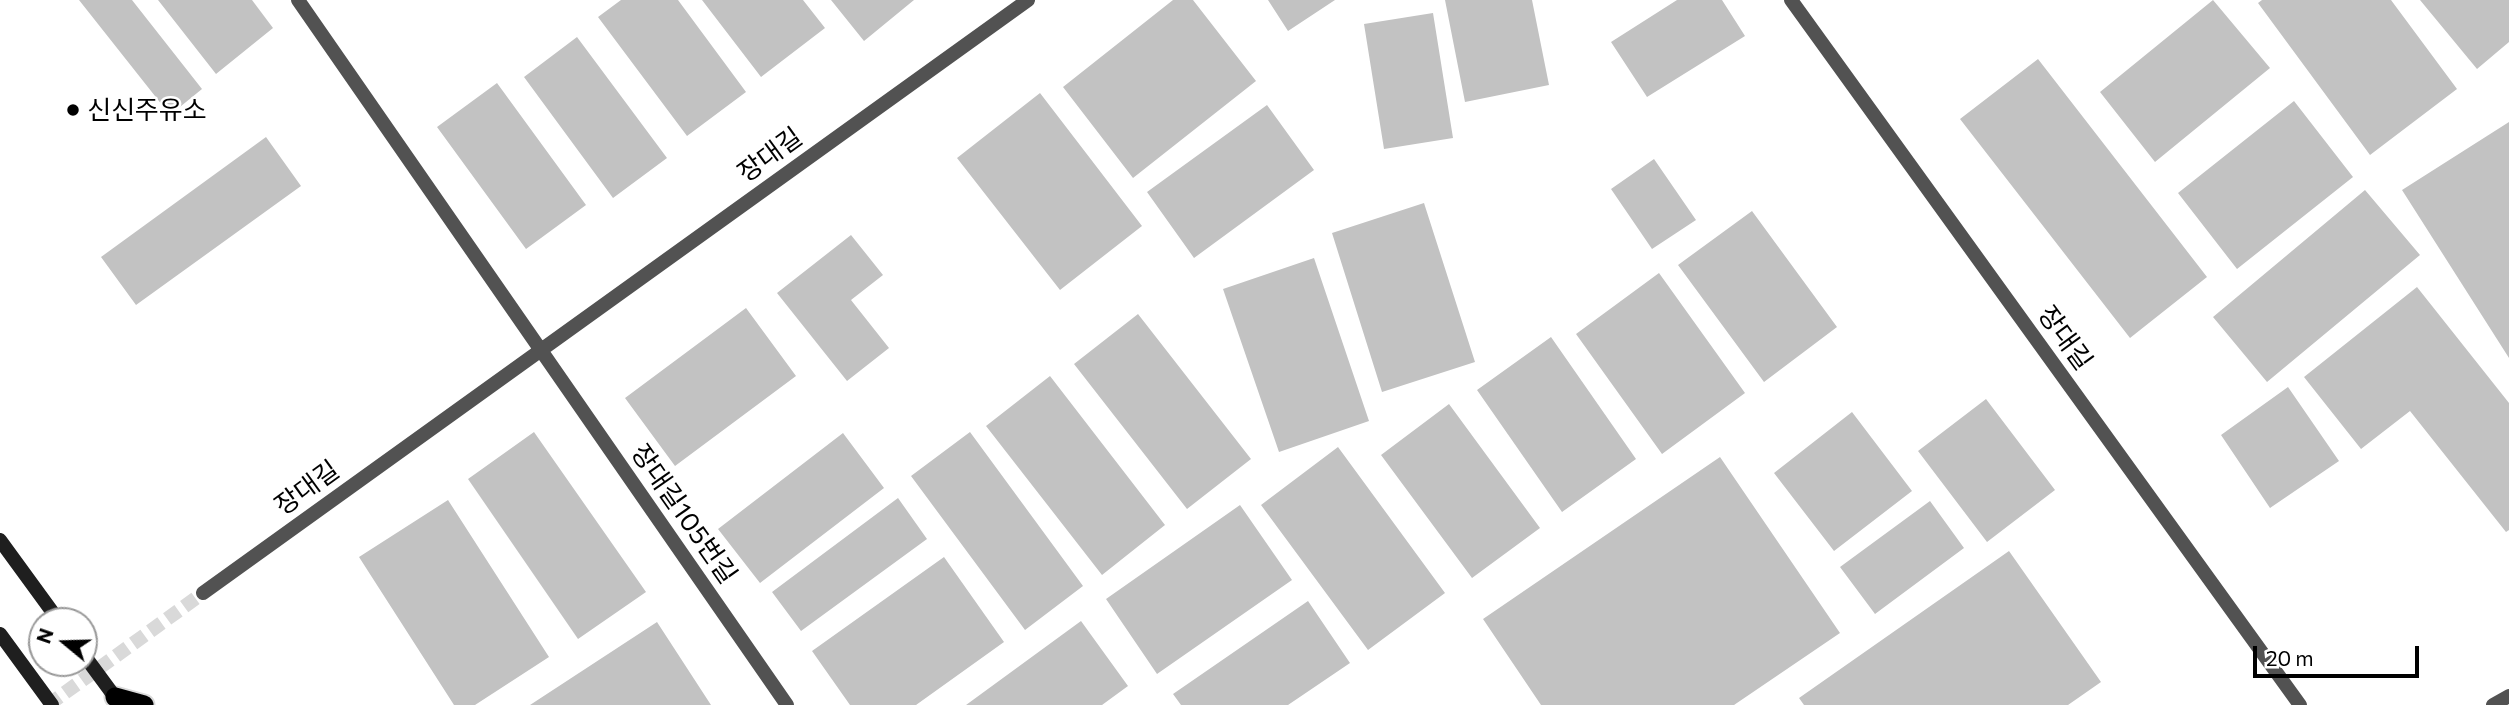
<!DOCTYPE html>
<html>
<head>
<meta charset="utf-8">
<style>
	body { margin:0 }
	#map { position:relative; width:2509px; height:705px; overflow:hidden; background:#fff; font-family:Commissioner,sans-serif }
	canvas { display:block }
	.north { position:absolute; left:28px; top:607px; width:70px; height:70px; box-sizing:border-box; background:#fff; border:2px solid #999; border-radius:50%; rotate:289deg; font-size:19px; font-weight:700; line-height:28px; text-align:center; color:#000 }
	.north::after { content:''; display:block; margin:auto; width:24px; height:32px; background:#000; clip-path:polygon(50% 0,100% 100%,50% 72%,0 100%) }
	.scale { position:absolute; left:2253px; top:646px; width:166px; height:32px; box-sizing:border-box; border:4px solid #000; border-top:0; padding-left:9px; font-size:21px; line-height:24px; white-space:nowrap; color:#000; -webkit-text-stroke:5px #fff; paint-order:stroke }
</style>
</head>
<body>
<div id="map">
<canvas width="2509" height="705"></canvas>
<div class="north">N</div>
<div class="scale">20 m</div>
</div>
<script>
const g = document.querySelector('canvas').getContext('2d');
g.lineJoin = 'round';
function paint(path, color) {
  g.fillStyle = color;
  g.fill(path, 'evenodd');
}
function strokePath(path, color, width, dash) {
  g.strokeStyle = color;
  g.lineWidth = width;
  g.lineCap = dash ? 'butt' : 'round';
  g.setLineDash(dash || []);
  g.stroke(path);
}
function label(font, color, halo, rows, align = 'center') {
  g.font = font + ' Commissioner,"Noto Sans KR",sans-serif';
  g.lineWidth = 5;
  g.setLineDash([]);
  g.textBaseline = 'middle';
  g.strokeStyle = halo;
  g.fillStyle = color;
  for (const [text, x, y, turn = 0] of rows) {
    g.save();
    g.translate(x, y);
    g.rotate((+turn || 0) * Math.PI / 180);
    g.textAlign = isNaN(turn) ? turn : align;
    if (halo) g.strokeText(text, 0, 0);
    g.fillText(text, 0, 0);
    g.restore();
  }
}
const building = new Path2D(`
	M79,0H132L202,89L170,115Z
	M158,0H252L273,28L216,74Z
	M621,0H678L746,92L687,136L598,17Z
	M702,0H803L825,28L761,77Z
	M831,0H914L864,41Z
	M1173,0H1193L1256,81L1133,178L1063,87Z
	M1268,0H1335L1288,31Z
	M1445,0H1532L1549,85L1465,102Z
	M1677,0H1722L1745,36L1647,97L1611,42Z
	M2213,0L2270,68L2155,162L2100,92Z
	M2262,0H2391L2457,89L2370,155L2258,3Z
	M2420,0H2509V42L2477,69Z
	M1433,13L1453,138L1384,149L1364,24Z
	M577,37L667,158L613,198L524,77Z
	M2038,59L2207,277L2130,338L1960,119Z
	M497,83L586,205L526,249L437,127Z
	M1040,93L1142,226L1060,290L957,158Z
	M2294,101L2353,177L2237,269L2178,193Z
	M1267,105L1314,170L1194,258L1147,192Z
	M2509,122V358L2402,190Z
	M266,137L301,186L136,305L101,257Z
	M1654,159L1696,220L1652,249L1611,189Z
	M2365,190L2420,255L2267,382L2213,317Z
	M1424,203L1475,362L1382,392L1332,233Z
	M1752,211L1837,327L1764,382L1678,265Z
	M851,235L883,275L851,300L889,348L847,381L777,293Z
	M1314,258L1369,421L1279,452L1223,289Z
	M1659,273L1745,393L1662,454L1576,334Z
	M2417,287L2509,403V530L2506,532L2410,411L2361,449L2304,377Z
	M746,308L796,376L675,466L625,398Z
	M1138,314L1251,459L1187,509L1074,364Z
	M1551,337L1636,459L1562,512L1477,390Z
	M1050,376L1165,525L1102,575L986,426Z
	M2288,387L2339,461L2270,508L2221,435Z
	M1986,399L2055,490L1987,542L1918,451Z
	M1449,404L1540,528L1472,578L1381,455Z
	M1852,412L1912,491L1834,551L1774,473Z
	M534,432L646,592L578,639L468,479Z
	M970,432L1083,586L1025,630L911,476Z
	M843,433L884,488L760,583L718,529Z
	M1338,447L1445,593L1368,650L1261,505Z
	M1720,457L1840,633L1734,705H1541L1483,619Z
	M898,498L927,539L801,631L772,592Z
	M448,500L549,657L475,705H454L359,557Z
	M1930,501L1964,548L1875,614L1840,567Z
	M1240,505L1292,580L1157,674L1106,599Z
	M2009,551L2101,682L2068,705H1804L1799,698Z
	M944,557L1004,642L916,705H850L812,651Z
	M1308,601L1350,663L1288,705H1181L1173,694Z
	M1081,621L1128,686L1102,705H966Z
	M657,622L711,705H530Z`);
const minorTunnel = new Path2D(`
	M48,705L203,593`);
const minor = new Path2D(`
	M298,0L787,705
	M1791,0L2300,705
	M203,593L1028,0
	M2493,705L2509,696`);
const secondary = new Path2D(`
	M0,540L59,621
	M0,634L52,705
	M84,655L120,704`);
const trunk = new Path2D(`
	M115,697L144,705`);
const markers = [
	[73,110,7,"#000"]
];
const poiNames = [
	["신신주유소",87,110]
];
const streetNames = [
	["장대길",770,155,-36],
	["장대길",2065,338,54],
	["장대길",307,488,-36],
	["장대길105번길",684,514,55]
];
paint(building, '#c2c2c2');
strokePath(minorTunnel, '#d9d9d9', 14, [14, 7]);
strokePath(trunk, '#dbdbdb', 23);
strokePath(minor, '#525252', 14);
strokePath(secondary, '#1f1f1f', 14);
strokePath(trunk, '#000', 19);
for (const [x, y, r, color] of markers) {
  const dot = new Path2D();
  dot.arc(x, y, r, 0, 2 * Math.PI);
  g.fillStyle = color;
  g.fill(dot);
  strokePath(dot, '#fff', 2.5);
}
label('26px', '#000', '#fff', poiNames, 'left');
label('26px', '#000', '#fff', streetNames);
</script>
</body>
</html>
